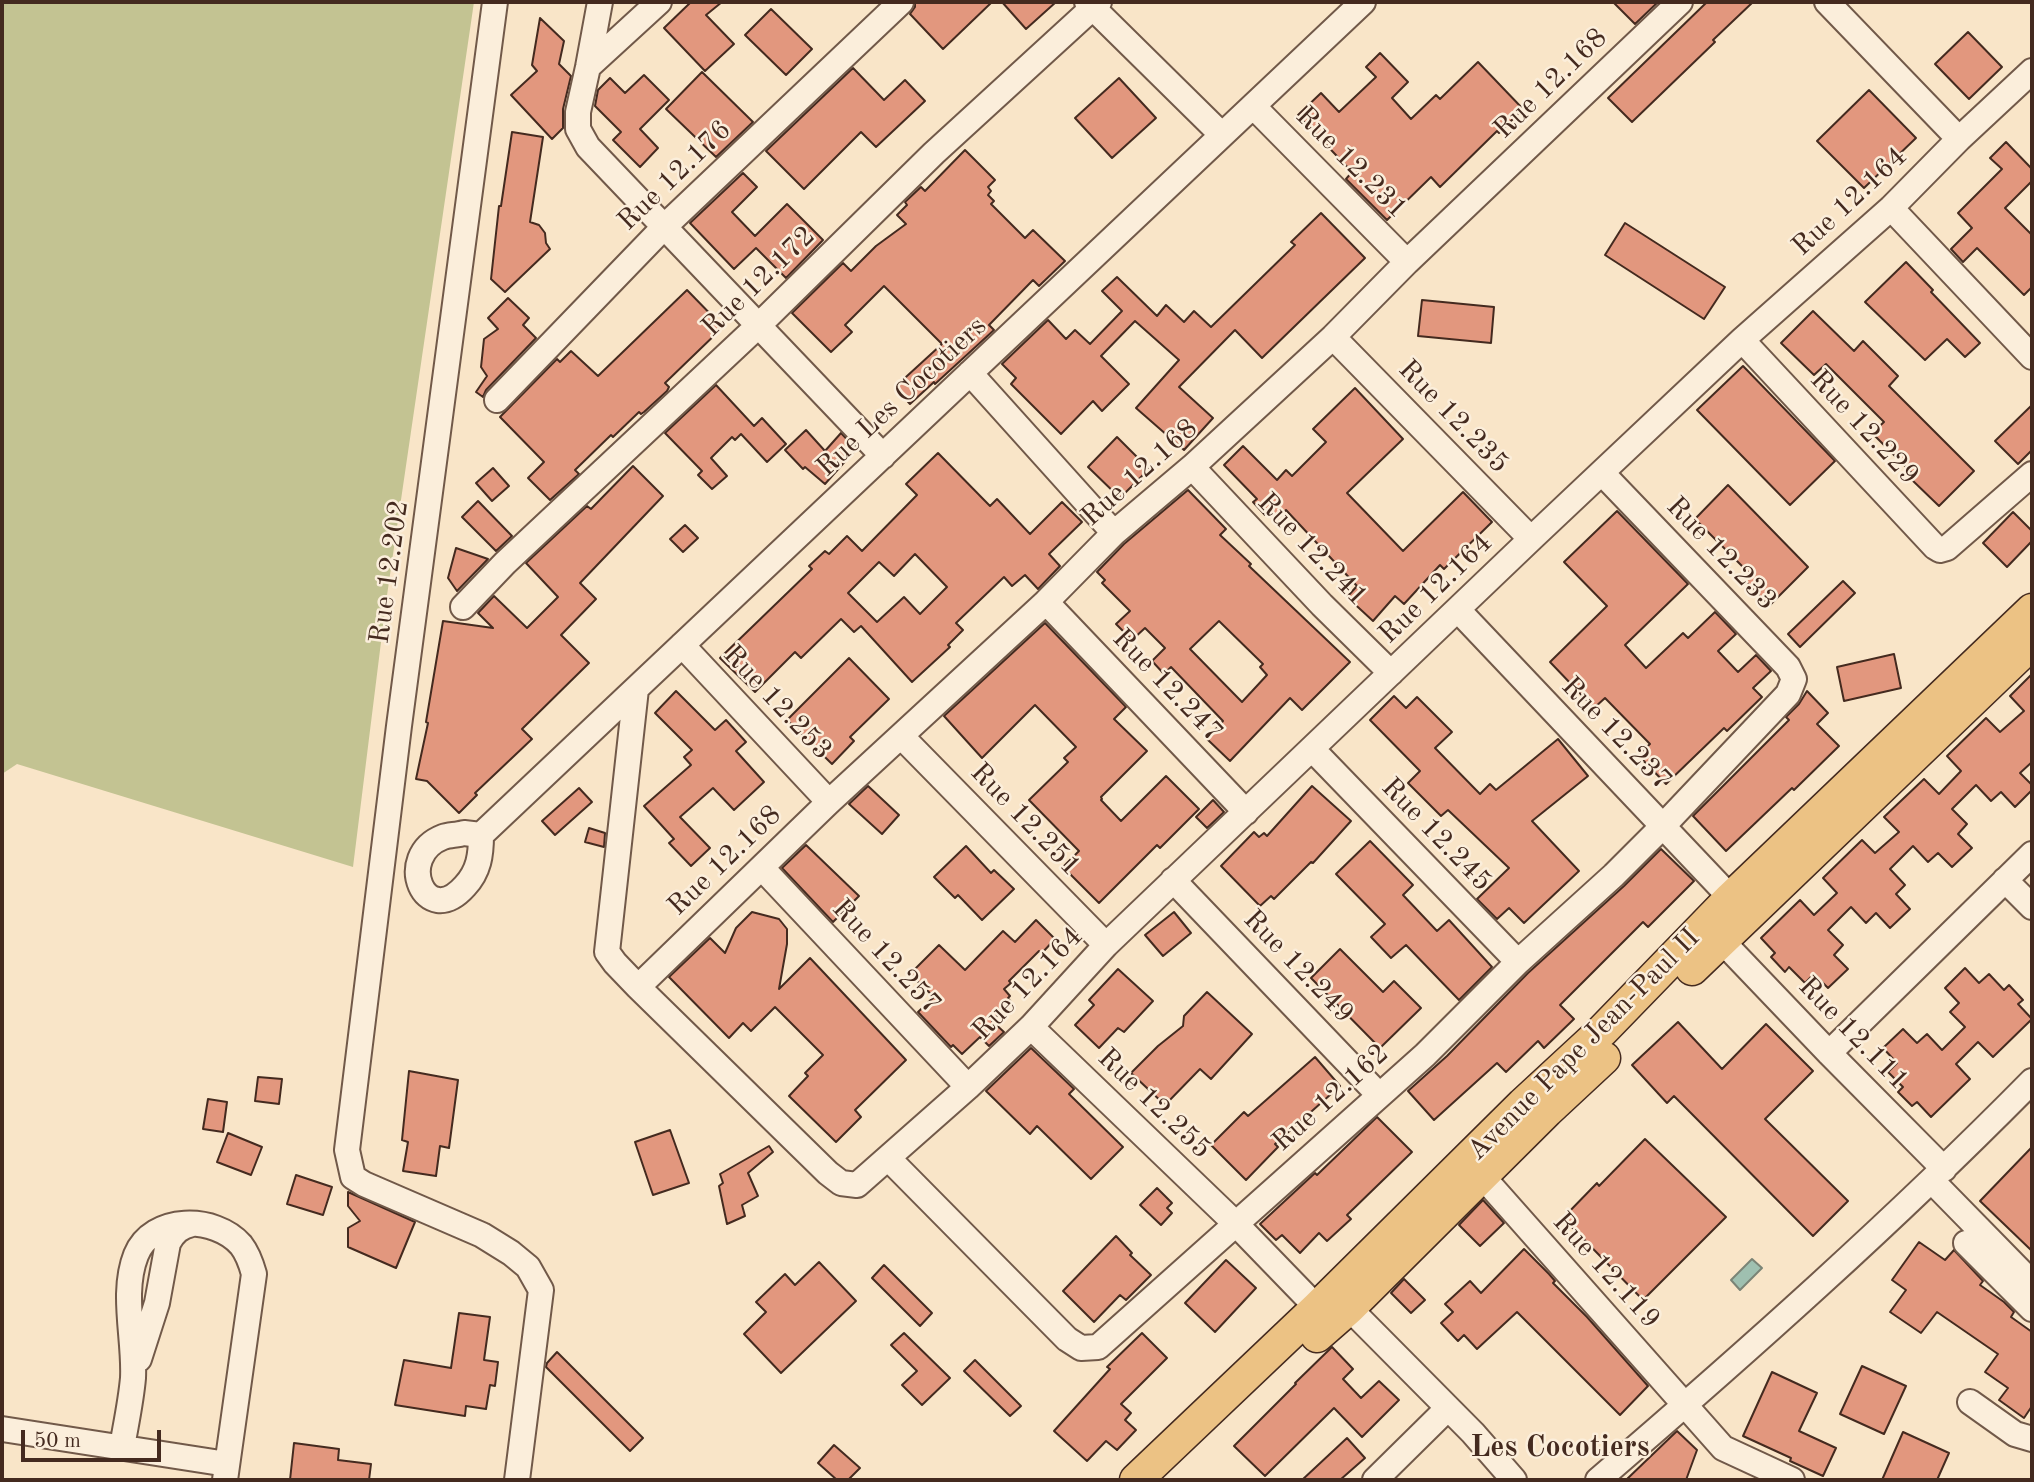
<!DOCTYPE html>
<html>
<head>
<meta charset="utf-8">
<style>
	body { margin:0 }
	#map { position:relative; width:2034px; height:1482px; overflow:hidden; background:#f9e5c8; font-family:"Old Standard TT",serif }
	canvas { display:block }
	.frame { position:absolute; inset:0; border:4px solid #442a1f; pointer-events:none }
	.scale { position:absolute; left:21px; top:1430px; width:140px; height:32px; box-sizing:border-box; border:4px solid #442a1f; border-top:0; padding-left:9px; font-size:21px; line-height:24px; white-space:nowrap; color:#442a1f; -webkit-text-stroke:5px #fbeedb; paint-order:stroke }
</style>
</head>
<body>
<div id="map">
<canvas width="2034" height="1482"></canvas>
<div class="frame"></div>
<div class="scale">50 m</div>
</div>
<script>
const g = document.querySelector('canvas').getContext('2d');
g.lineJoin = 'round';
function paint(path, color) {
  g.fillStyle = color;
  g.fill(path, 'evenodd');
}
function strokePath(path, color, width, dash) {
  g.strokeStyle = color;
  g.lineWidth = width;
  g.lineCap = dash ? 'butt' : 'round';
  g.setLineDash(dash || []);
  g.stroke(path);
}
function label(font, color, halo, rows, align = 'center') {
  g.font = font + ' "Old Standard TT",serif';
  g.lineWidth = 5;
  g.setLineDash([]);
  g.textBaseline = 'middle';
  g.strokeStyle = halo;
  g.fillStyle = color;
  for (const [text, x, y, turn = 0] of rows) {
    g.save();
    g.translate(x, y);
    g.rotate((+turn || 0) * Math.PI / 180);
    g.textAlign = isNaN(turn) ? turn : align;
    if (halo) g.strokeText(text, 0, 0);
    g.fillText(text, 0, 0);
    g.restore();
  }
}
const green = new Path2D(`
	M2,2H474L386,602L353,867L17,764L2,774Z`);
const water = new Path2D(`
	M1752,1259L1762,1268L1740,1290L1731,1280Z`);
const building = new Path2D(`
	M691,2H722L706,15L734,44L705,71L664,28Z
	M915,2H992L943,49L910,14L915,7Z
	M1002,2H1056L1026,29Z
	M1613,2H1658L1635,24Z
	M1707,2H1753L1713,40L1715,42L1632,122L1608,98Z
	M771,9L812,49L786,75L745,35Z
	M540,18L564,41L559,64L571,76L563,109V128L552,139L511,95L537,71L532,65Z
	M1968,32L2002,67L1969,99L1935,64Z
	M1380,53L1408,82L1392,98L1411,119L1436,95L1440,99L1478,62L1523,109L1499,133L1497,131L1440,187L1431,177L1387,220L1346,179L1352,172L1298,115L1321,93L1339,112L1376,77L1366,67Z
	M853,68L884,100L905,80L925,101L876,147L861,132L804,189L766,151Z
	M702,72L753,122L716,157L666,109Z
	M644,75L669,100L640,129L658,148L640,167L613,140L621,132L595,106L598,90L610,78L625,93Z
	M1119,78L1156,118L1112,158L1075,118Z
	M1869,90L1916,138L1864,188L1817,141Z
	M512,132L543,137L530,222L539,225L545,233L546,243L550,249L505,292L491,279L499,206H501Z
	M2006,142L2032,169V181L2005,208L2032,235V287L2024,295L1977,248L1963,262L1951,249L1972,228L1958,213L2002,169L1990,158Z
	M965,150L995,180L988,187L991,191L988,195L994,201L991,204L1025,238L1033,230L1065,261L1039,286L1033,280L989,325L994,330L935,384L934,382L910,404L895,387L942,344L884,286L845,325L852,332L831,352L792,313L843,263L851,271L876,246L906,224L897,215L907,205L905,202L921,187L925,191Z
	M743,173L757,187L732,212L755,236L787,204L823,240L786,278L756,248L734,269L690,223Z
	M1321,213L1365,258L1262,358L1235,330L1179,387L1213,418L1184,450L1136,408L1179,360L1135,321L1101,356L1129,384L1102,411L1093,401L1061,434L1011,384L1016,378L1002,364L1048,320L1066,339L1075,330L1090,344L1122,311L1102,291L1117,277L1157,316L1166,305L1184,322L1194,311L1211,327L1295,245L1291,242Z
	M1625,223L1725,287L1704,319L1605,255Z
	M1906,262L1933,290L1931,292L1980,343L1965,357L1947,339L1925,360L1865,302Z
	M687,290L723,327L665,383L669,387L667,391L644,412L641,414L639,412L613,437L611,435L575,470L579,474L550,500L528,478L544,462L500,417L557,359L560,362L571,351L598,376Z
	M508,298L529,318L523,325L536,338L486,390L483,397L476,392L487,376L481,367L484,339L498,329L488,318Z
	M1422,300L1494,307L1491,343L1418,336Z
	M1813,311L1854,351L1863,341L1898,376L1889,386L1974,471L1939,506L1911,479L1914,475L1872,433L1884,422L1826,364L1814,375L1781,343Z
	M1743,366L1835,461L1790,505L1697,410Z
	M716,385L754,426L762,418L786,444L767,462L741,434L735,440L732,437L711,458L727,476L712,489L698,475L702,471L665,433Z
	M1355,388L1403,439L1347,493L1403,551L1463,492L1492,522L1444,569L1440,565L1404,604L1395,596L1373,621L1347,597L1357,586L1286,510L1277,519L1269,511L1265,515L1253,502L1257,499L1224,465L1243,446L1277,480L1286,470L1292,476L1326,442L1313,429Z
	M2032,405V450L2018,464L1995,441Z
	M806,430L825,451L841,433L856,449L825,484L805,467L803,469L785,450Z
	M1117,437L1149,469L1120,498L1088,467Z
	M938,453L990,506L997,499L1030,534L1062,502L1082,522L1049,554L1060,566L1038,589L1025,575L1012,586L1004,577L956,623L963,630L948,645L950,647L912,682L861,626L854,632L841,619L801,658L795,652L755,692L720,658L812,569L809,566L825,551L829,554L847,536L862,551L917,495L906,484ZM915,554L947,587L920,614L904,597L877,622L848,593L879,562L894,576Z
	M633,466L663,496L580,583L596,599L561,635L589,663L522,729L532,739L475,793L477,795L459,813L427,781L416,779L428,723L426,722L443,621L493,628L478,613L494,596L527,628L558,597L526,563L587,506L591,509Z
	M493,468L509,486L492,501L476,483Z
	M1728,485L1808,567L1769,606L1745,581L1751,575L1695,519Z
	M1188,490L1226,529L1220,535L1251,564L1249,566L1350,662L1302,710L1290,698L1230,761L1207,739L1223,721L1171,667L1164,674L1152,661L1165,648L1145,628L1132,640L1116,624L1130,611L1102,583L1105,580L1097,572L1124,544ZM1219,621L1263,664L1260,667L1267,675L1242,702L1190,649Z
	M478,501L512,536L496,551L462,517Z
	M1617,511L1688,584L1625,645L1646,668L1683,633L1688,638L1715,612L1736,634L1718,651L1738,672L1756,655L1771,671L1753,688L1762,697L1727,731L1724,728L1666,784L1638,755L1650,744L1605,698L1594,708L1550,662L1607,606L1564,562Z
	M2013,512L2032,531V541L2007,567L1983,543Z
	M685,525L698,538L683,552L670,539Z
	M456,548L488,559L457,591L448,578Z
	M1843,581L1855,593L1800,647L1788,634Z
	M1045,623L1126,707L1114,719L1147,751L1101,797L1102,799L1101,800L1121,821L1166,776L1199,809L1160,848L1157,845L1099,903L1063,867L1079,851L1029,800L1068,762L1064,758L1076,747L1035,705L982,758L944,716Z
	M1894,654L1901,688L1844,701L1837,667Z
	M849,658L889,699L850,737L854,741L832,764L787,720Z
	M2032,674V762L2020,773L2032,785V790L2015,807L2001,792L1991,801L1976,785L1952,809L1967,824L1958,834L1972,848L1952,867L1938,853L1928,862L1913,846L1890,869L1905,885L1896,894L1910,909L1890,928L1876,913L1866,923L1851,907L1828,930L1843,945L1834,955L1848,969L1828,988L1814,974L1805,983L1789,967L1785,972L1771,957L1775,953L1761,938L1800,900L1814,915L1837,893L1823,878L1862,840L1875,853L1899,832L1884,817L1924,779L1939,794L1961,771L1947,756L1986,718L2000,732L2024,711L2010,696Z
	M676,691L715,730L726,720L746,742L736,751L764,782L734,810L713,788L680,817L710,848L691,866L669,843L674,839L644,806L691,765L684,757L692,750L655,713Z
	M1807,691L1828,713L1817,724L1839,746L1794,790L1792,788L1726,851L1693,816L1789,720L1786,717L1799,704Z
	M1394,696L1406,708L1417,697L1452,732L1435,748L1480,794L1490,784L1496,790L1558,739L1588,776L1532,821L1579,871L1524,923L1509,908L1497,919L1477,899L1509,868L1448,810L1441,816L1408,783L1420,771L1370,720Z
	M868,786L899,815L882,834L849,804Z
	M1312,786L1351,821L1313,863L1311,862L1274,899L1271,896L1260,906L1221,866L1254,832L1259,837L1264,833L1267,836Z
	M579,788L592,802L555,835L542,821Z
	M1213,800L1224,812L1207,828L1196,817Z
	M589,828L605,833L604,847L585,842Z
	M1370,841L1413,885L1403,895L1437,931L1449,920L1492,967L1459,1000L1406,945L1391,958L1371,937L1385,924L1336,874Z
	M806,845L859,896L833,922L782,868Z
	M966,846L991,873L994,870L1014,889L982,920L958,895L955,898L934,877Z
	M1661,849L1694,881L1648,927L1643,922L1560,1005L1574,1019L1544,1048L1538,1041L1506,1072L1497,1063L1434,1120L1408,1091L1447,1056L1528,973L1624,886Z
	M752,912L779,919L787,929V944L779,989L810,958L906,1060L855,1110L861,1117L836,1142L789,1096L808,1076L805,1073L823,1055L775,1007L751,1031L743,1023L729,1038L669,977L710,938L725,953L736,928Z
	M1174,912L1191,933L1163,956L1145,935Z
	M1036,920L1055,939L1042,953L1039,951L1009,981L1011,983L1004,989L1010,996L1008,998L1011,1002L992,1021L1004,1032L989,1046L980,1037L962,1054L953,1045L951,1047L918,1012L934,997L910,974L939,945L965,970L1003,931L1015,942Z
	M1340,949L1383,992L1394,981L1421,1008L1380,1048L1311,978Z
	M1965,968L1979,983L1989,974L2004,990L2009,985L2023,1000L2018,1004L2032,1019L1993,1057L1978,1042L1956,1064L1970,1079L1931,1117L1917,1102L1912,1106L1898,1092L1903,1087L1888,1072L1897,1063L1883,1048L1903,1029L1917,1043L1927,1034L1942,1050L1965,1027L1950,1012L1959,1003L1945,988Z
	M1118,969L1153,1001L1124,1032L1118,1028L1099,1048L1075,1025L1094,1005L1089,1000Z
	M1207,992L1252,1034L1211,1079L1200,1069L1165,1105L1131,1073L1158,1046L1183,1026L1184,1016Z
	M1678,1022L1722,1069L1766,1024L1813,1071L1765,1119L1848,1201L1813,1236L1674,1096L1667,1103L1632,1065Z
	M1031,1048L1074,1089L1069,1094L1123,1147L1091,1179L1037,1126L1030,1134L986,1091Z
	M1315,1057L1340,1086L1275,1144L1278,1147L1246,1180L1211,1145L1244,1112L1248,1116Z
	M409,1071L458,1080L449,1148L440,1146L436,1176L403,1171L408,1142L402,1140Z
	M258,1077L282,1079L279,1104L255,1101Z
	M208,1099L227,1102L223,1132L203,1129Z
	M1377,1117L1412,1152L1347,1215L1351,1219L1327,1241L1319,1233L1300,1253L1282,1235L1276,1240L1260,1224L1315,1173L1317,1175Z
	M670,1130L689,1183L653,1195L635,1142Z
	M228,1133L262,1147L251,1175L217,1162Z
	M1645,1139L1726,1217L1643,1300L1563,1218L1597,1183L1599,1186Z
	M769,1146L773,1152L748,1173L758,1196L742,1205L745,1216L727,1224L719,1186L723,1183L720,1174Z
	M2032,1147V1251L1980,1201Z
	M296,1175L332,1187L323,1215L287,1204Z
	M1157,1188L1172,1203L1167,1208L1172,1213L1161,1225L1140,1205Z
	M348,1192L415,1222L396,1268L348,1247V1228L360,1221L348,1206Z
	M1483,1200L1504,1223L1480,1246L1459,1225Z
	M1116,1236L1132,1253L1130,1255L1151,1275L1126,1300L1120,1295L1094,1322L1063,1291Z
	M1919,1242L1945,1260L1954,1250L1983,1281L1980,1285L2004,1302L2014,1312L2011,1317L2032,1332V1406L2024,1418L1999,1400L2008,1388L1985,1372L1998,1354L1937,1312L1921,1333L1890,1312L1906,1290L1892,1280Z
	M1524,1249L1549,1274L1555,1281L1553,1283L1587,1317L1648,1386L1620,1415L1517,1312L1477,1349L1464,1335L1458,1341L1441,1323L1453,1312L1445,1304L1470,1281L1481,1293Z
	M1226,1260L1256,1288L1215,1332L1185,1303Z
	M819,1262L856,1301L781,1373L744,1334L766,1312L756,1302L785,1274L795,1285Z
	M884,1265L932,1313L920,1326L872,1278Z
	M1404,1279L1425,1300L1411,1313L1391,1293Z
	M459,1313L490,1317L484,1360L498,1362L495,1386L490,1385L486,1409L466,1406L465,1416L395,1405L404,1360L451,1368Z
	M904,1333L950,1378L922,1405L902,1385L917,1371L891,1345Z
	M1142,1333L1167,1358L1121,1404L1131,1413L1125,1420L1136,1430L1117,1450L1106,1441L1087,1461L1054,1431L1110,1369L1107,1367Z
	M1332,1347L1353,1369L1343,1379L1361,1398L1379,1381L1399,1400L1362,1437L1334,1408L1265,1476L1234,1446L1296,1384L1295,1383Z
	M557,1352L643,1438L630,1451L546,1367L547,1363Z
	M975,1360L1021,1406L1010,1416L964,1371Z
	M1862,1366L1906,1386L1884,1434L1840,1414Z
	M1772,1372L1817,1393L1799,1431L1836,1448L1823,1476L1790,1461L1791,1458L1743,1436Z
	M1677,1431L1697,1450L1686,1480H1626Z
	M1903,1432L1949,1453L1937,1480H1882Z
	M1347,1438L1365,1458L1340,1480H1302Z
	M294,1443L339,1449L338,1460L371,1464L369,1480H290Z
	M834,1445L860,1468L848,1480H837L818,1463Z`);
const minor = new Path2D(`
	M495,2L399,726L347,1150L353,1177L364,1184L482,1235L511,1253L528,1267L541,1290L517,1480
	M600,2L588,67L578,112V129L588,147L883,456
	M1087,2L1222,135
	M1827,2L1959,139
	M588,67L659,2
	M1253,106L1407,262
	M1891,208L2032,357
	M1333,337L1531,539
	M1742,340L1935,547L1940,550L1947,548L2032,474
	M970,373L1114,533
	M497,400L665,226L901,2
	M1192,467L1322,605L1391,673
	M1046,602L1246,812
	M463,607L505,563L759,325L934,153L1099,2
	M1458,610L1731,898
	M682,645L829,802
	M636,689L607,952L615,963L638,987L828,1173L841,1183L857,1185L968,1087L1031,1027L1106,945L1531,539L1742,340L1891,208L1959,139L2032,71
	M902,737L1106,945
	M1312,749L1518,962
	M464,833L481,835C481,855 479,871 465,886C425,931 394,856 443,837C449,835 457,835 464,833Z
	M481,835L1363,2
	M762,868L968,1087
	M1173,880L1379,1095
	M2005,880L2032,907
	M1721,940L1829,1053L1944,1169
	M638,987L829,802L1046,602L1114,533L1192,467L1333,337L1407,262L1680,2
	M1031,1027L1236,1224L1328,1319
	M1829,1053L2032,854
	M888,1158L1067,1339L1081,1348L1098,1347L1425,1055L1518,962L1614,875L1663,826L1788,694L1794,679L1788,667L1602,473
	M1482,1176L1723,1448L1792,1480
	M1932,1181L2032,1283
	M1966,1243L2032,1309
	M1349,1308L1473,1433L1514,1480
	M139,1359L157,1303L168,1243C174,1232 180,1227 192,1224
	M1970,1402L2015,1434L2032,1439
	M2,1429L227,1464
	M122,1447C126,1424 131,1401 133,1378C135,1338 121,1293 136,1255C152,1215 215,1215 241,1245C248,1254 251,1263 254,1274L225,1480
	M1375,1480L1448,1408
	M1598,1480C1747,1352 1894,1221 2032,1081`);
const major = new Path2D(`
	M1692,969L2032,643
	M1317,1336L1349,1308L1547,1111L1604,1058
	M1136,1480L1317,1308L1523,1104L1602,1031L1731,898L2032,610`);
const streetNames = [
	["Rue 12.168",1551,84,-44],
	["Rue 12.231",1351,163,45],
	["Rue 12.176",675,176,-44],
	["Rue 12.164",1850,202,-43],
	["Rue 12.172",759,282,-44],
	["Rue Les Cocotiers",902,397,-43],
	["Rue 12.235",1453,417,46],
	["Rue 12.229",1864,428,47],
	["Rue 12.168",1140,473,-42],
	["Rue 12.241",1312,550,46],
	["Rue 12.233",1721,554,46],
	["Rue 12.202",390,572,-82],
	["Rue 12.164",1436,589,-44],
	["Rue 12.247",1167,686,46],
	["Rue 12.253",777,703,47],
	["Rue 12.237",1616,734,46],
	["Rue 12.251",1025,820,46],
	["Rue 12.245",1436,835,46],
	["Rue 12.168",725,861,-44],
	["Rue 12.257",886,957,47],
	["Rue 12.249",1298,967,46],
	["Rue 12.164",1028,984,-46],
	["Rue 12.111",1853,1034,46],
	["Avenue Pape Jean-Paul II",1584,1045,-45],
	["Rue 12.162",1331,1098,-42],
	["Rue 12.255",1154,1104,44],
	["Rue 12.119",1606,1271,48]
];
const neighbourhoodNames = [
	["Les Cocotiers",1560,1448]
];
paint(green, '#c3c392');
paint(water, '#9fc0b0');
strokePath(water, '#7b8476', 2);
paint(building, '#e2977e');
strokePath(building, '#442a1f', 2);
strokePath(minor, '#715949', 28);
strokePath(major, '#442a1f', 35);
strokePath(minor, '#fbeedb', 24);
strokePath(major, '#ecc284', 32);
label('28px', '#442a1f', '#fbeedb', streetNames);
label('bold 30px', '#442a1f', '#fbeedb', neighbourhoodNames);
</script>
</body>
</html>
